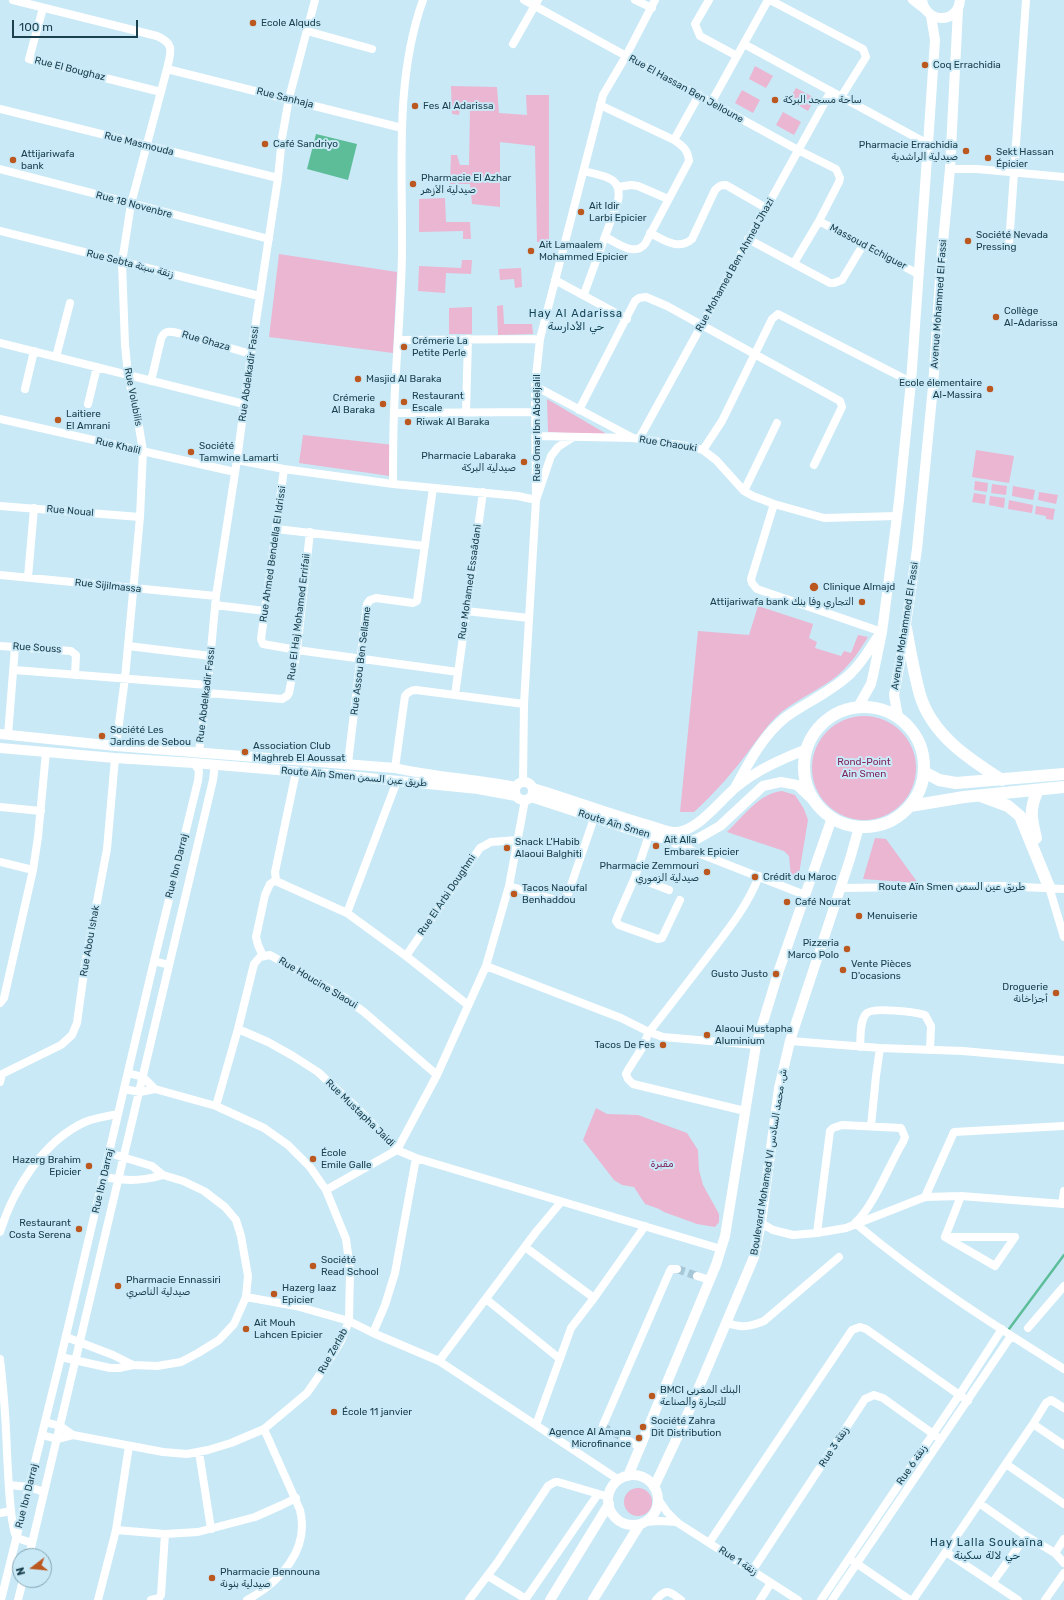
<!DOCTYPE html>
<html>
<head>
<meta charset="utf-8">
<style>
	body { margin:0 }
	#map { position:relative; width:1064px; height:1600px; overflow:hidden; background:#c9e9f7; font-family:Rubik,sans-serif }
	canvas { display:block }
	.north { position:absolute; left:12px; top:1548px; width:40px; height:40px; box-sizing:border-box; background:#c9e9f7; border:1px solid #83a5b3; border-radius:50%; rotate:254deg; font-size:11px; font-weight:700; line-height:16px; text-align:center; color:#1b404e }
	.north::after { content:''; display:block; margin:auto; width:14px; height:18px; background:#bb5820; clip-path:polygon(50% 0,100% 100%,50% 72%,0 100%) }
	.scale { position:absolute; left:12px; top:20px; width:126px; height:18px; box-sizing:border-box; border:2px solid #1b404e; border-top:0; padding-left:5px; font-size:12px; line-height:14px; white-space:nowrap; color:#1b404e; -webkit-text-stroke:3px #c9e9f7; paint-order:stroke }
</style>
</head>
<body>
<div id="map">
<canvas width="1064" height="1600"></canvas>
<div class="north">N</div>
<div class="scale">100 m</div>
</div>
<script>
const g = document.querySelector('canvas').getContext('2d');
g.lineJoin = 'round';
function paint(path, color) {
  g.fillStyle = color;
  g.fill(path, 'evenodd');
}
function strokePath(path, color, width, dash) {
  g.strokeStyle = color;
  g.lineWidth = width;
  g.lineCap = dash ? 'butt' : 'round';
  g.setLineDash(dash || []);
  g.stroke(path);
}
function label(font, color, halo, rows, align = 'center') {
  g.font = font + ' Rubik,"Noto Naskh Arabic",sans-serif';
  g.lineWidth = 4;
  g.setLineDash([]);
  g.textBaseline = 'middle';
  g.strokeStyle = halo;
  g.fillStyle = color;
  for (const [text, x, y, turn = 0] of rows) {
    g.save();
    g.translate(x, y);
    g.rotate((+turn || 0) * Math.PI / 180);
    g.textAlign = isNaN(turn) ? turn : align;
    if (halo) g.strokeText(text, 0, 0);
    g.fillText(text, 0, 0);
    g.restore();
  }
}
const green = new Path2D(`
	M755,66L773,76L766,88L749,79Z
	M451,86L497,87L499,113L527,115L526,95H549V241L537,242L535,146L500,142V207L472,204L470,184H450L451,155H457L460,165H469L470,109L460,108L459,115L452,114Z
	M796,88L815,98L808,111L789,100Z
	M742,90L760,100L753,113L735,103Z
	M783,112L801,122L794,135L776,125Z
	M445,198L446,222H470L471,239H463V231L419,232V199Z
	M279,254L397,272L393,353L269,337Z
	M462,260H472L471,274L446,273L445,293L418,291L419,266L461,268Z
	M521,268L522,287L515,288L514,279L500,280L499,269Z
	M503,305L504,324H532L533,334L498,335L497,306Z
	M472,307V334H449V308Z
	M547,399L610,436L548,432Z
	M303,435L394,445L392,473L389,476L383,475L299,463Z
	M976,450L1014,456L1009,483L972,477Z
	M975,481L988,483L987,492L974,490Z
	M992,484L1007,486L1006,495L991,493Z
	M1013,486L1035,490L1033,500L1012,496Z
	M1039,492L1058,495L1056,504L1038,500Z
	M974,493L986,495L985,504L972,502Z
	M990,496L1005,498L1004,508L989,505Z
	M1009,500L1033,505L1032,513L1008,509Z
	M1036,506L1055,509L1053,520L1046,519V516L1035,514Z
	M758,606L813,624L809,638L817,642L815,648L841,656L844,651L851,653L858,635L868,637C858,653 848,668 833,679C814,693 793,701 776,717C767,726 759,737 751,748C734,771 716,792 694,812H680L698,631L749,635Z
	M812 768a52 52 0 1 1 104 0a52 52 0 1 1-104 0Z
	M782,791L795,795L804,809L808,820L799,874L795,879L791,877L789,856L784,851L727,832C743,817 759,793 782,791Z
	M875,838L886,839L918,883L863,879Z
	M596,1108L607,1114L638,1115L687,1133L698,1150L699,1170L703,1185L719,1214V1222L715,1227L697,1224L664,1212L659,1209L645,1204L634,1187L622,1185L614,1180L583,1140Z
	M624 1502a14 14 0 1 1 28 0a14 14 0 1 1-28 0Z`);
const water = new Path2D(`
	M316,134L357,144L348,180L307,169Z`);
const stream = new Path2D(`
	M1009,1329L1064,1255`);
const minorTunnel = new Path2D(`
	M677,1269L697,1276
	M603,1425L605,1428L624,1438`);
const minor = new Path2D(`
	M13,0L157,36C175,44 171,51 167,69L131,204L122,262L125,345L128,375L139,427L143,451L140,517L125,678L116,746
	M524,0L798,150L836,169L840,178L839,182L819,221L794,263
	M635,0L652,8
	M709,0L695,24L700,36L737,56
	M770,0L863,49L866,57L841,97
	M912,0L926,11
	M43,8L29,59L161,92
	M307,31L372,49
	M513,44L538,0
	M744,44L928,144
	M167,69L402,128
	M711,103L768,0
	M600,105L674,140C683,146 688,150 689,161L645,244C634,257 618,243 605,237
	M0,109L278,178
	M674,140L699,95
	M0,169L269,239
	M950,169H977L1064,177
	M618,187L631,185L638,186L668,199
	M819,221L918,274
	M0,231L259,296
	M650,233C664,240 678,251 692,239L715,190C719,186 720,185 726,185L766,208
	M748,239L830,283H834L842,280L863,245
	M1009,245L1026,0
	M555,280L627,319
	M584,294L618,201C623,176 602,176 584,171
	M398,340L540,339
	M0,343L244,404
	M56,357L70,303
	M151,381L161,339C164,330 170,331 178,333L251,354
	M535,386L633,438
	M25,389L34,351
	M88,404L97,367
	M579,410L635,301L639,298L646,297L667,306L840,401L842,407L814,465
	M466,412L468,339
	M394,413L535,412
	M0,419L235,472
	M536,436L633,438L693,447L703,450L716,460L744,491L753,496L774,504L824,518L897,516
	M639,439C703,323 766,207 831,91
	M703,450L722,421L772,319L778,314L911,382
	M237,460L284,469L393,484L518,496L536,500L551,456L558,447L572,438
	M284,469L261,639L263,644L297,650L458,672
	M393,484C393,460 393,436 394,412C396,359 401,307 402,255C403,170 394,81 423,0
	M744,491L777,423
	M483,492L455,695L524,704
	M774,504L751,579L752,583L757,589L882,632
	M0,506L140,517
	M276,529L425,546
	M0,575L216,596
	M28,577L34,508
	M215,605L265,611
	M466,611L529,618
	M0,646L71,651L76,655L75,675
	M128,646L211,656
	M14,670L208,685
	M207,693L282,699L287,696L289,693L297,650L310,532
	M8,735L15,647
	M199,751L207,693L216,596L237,460L251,354L278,178L282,138L289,98L315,0
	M348,763L367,604L370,600L376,598L413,603L417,601L433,488
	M395,768L405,696C408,692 411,690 416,690L455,695
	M296,772L275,872L276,880L278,882L347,913L406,956L468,1005
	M523,781L524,704L536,500L535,386L540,339L603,95L626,56L655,0
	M0,807L41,811
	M649,835L635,877L669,890
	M675,844L805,895
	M0,862L33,870
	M635,877L617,918L616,921L619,925L658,939L662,938L680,900
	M509,886L556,900H561L568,894L594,818
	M1049,887L1064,937
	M840,888L1001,886L1064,889
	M347,913L397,781
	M263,956L258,945L256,937L265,895L270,884L276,880
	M406,956L480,848L491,842L518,840
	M154,961L169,965
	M486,966L621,1018L649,1032L663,1037L756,1045
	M0,1003L4,998L33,870L38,837L46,752
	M238,1029L268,1042L293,1056L318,1072L359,1110L397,1150L416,1158L721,1249
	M790,1041L880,1048L963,1051L1064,1060
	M860,1047C861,1038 859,1020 867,1013C874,1007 915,1012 925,1015L931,1026L930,1050
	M128,1073L143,1077L155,1089
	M0,1082L2,1074L61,1045L72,1035L77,1023L85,965L107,849L115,758
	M216,1106L238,1029L254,964L260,957L270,955L345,998L364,1012L437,1075
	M745,1111L633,1084L628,1079L626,1074L628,1070L642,1048L649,1032C669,1007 688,982 708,956C727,931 747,907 759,876
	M871,1126L876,1076L880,1048
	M104,1177C123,1181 144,1181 163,1175
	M326,1190L397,1150L437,1075L486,966L509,886L525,800
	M925,1197L954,1132L1064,1126
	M1062,1204L1064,1191
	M761,1223L773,1230L793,1235L817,1233L846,1228L925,1197L961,1196L1064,1204
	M0,1232C13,1190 43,1141 85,1122C95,1118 107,1116 118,1114
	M817,1233L830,1131L833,1128L842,1125L901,1128L905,1137L903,1142C889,1165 874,1206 855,1223C920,1278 992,1324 1064,1369
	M945,1237H1015L995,1266L945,1237L961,1196
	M525,1247L594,1298
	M697,1276L710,1280
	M246,1297L296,1306L349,1321L373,1333L439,1361L619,1480
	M486,1299L560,1359
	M727,1323C742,1328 749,1327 764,1321L839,1257
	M1028,1328L1064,1286
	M373,1333L385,1305L395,1273L416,1158
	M66,1337L113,1355L133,1365
	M61,1357L110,1368H119L133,1365L157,1366L181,1362L198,1353L219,1340L234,1324L246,1297L248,1276L241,1236L236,1220L225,1207L204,1191L183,1181L163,1175L152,1166L109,1153
	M0,1359C2,1377 4,1395 5,1414C7,1434 8,1527 17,1538L32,1543
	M439,1361L536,1232L561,1202
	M45,1422L60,1426L73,1435L163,1452L187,1454L208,1450L231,1443L264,1429L307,1393L325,1367L341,1341L349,1321L350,1269L346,1239L326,1190L310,1167L288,1145L264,1128L216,1106L155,1089L140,1092L124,1089
	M1033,1424L1064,1445
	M536,1425L571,1328L594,1298L645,1226
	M603,1425L669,1273L671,1269H677
	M42,1435L57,1439L73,1435
	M624,1438L640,1447
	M199,1452L211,1529
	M1006,1464L1064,1504
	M9,1485L29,1487L44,1492
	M658,1499L667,1512L678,1523L798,1600
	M979,1503L1026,1536L1055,1553L1064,1563
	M0,1513L11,1511
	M643,1522L660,1521L677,1522
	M116,1530L165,1534L198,1532L255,1517L282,1505L296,1498
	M709,1543L852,1330L860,1327L866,1329L968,1401
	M946,1552L1018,1600
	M1055,1553L1064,1539
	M29,1556L213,780L215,764
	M853,1561L910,1600
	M752,1571L865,1399L874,1395L883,1398L936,1436
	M488,1576L526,1599
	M993,1582L1026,1536
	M1,1600L61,1357L154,961L198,781L199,771L194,763
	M18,1600L23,1580
	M98,1600L116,1530L129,1446
	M151,1600L159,1598L161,1595L165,1534
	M247,1600C280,1582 310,1550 300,1510L264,1429
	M469,1600L497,1563L548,1486L555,1482H558L609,1497
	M525,1600L598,1494
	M656,1600C667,1587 670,1592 681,1600
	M760,1600L771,1583
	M821,1600L960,1394L1002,1329
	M832,1600L1011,1336
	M913,1600L1033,1424L1046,1403L1051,1400L1064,1408
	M1045,1600L1064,1573`);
const major = new Path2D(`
	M922,0C926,24 958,24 960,0
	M858,707L871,684L874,671L882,632L899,501L911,382L928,144L935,40L931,16
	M898,717L894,695L902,651L917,549L933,387L941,263L950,169L958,9
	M0,734L116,746L395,768C434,777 475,779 515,787
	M0,748L115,758L194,763L349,776L478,789L516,796
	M515 791a9 9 0 1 1 18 0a9 9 0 1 1-18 0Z
	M736,786C749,762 764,734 786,717C807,702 831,692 850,674C862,663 870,648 879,635
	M533,788C573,800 612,815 652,826C659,828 670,833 678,832C699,829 720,801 735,788C756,770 782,759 807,749
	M531,797L641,833L683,843L697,839L720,826L763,786L781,782L797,785L815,802
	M608 1500a25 25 0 1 1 50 0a25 25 0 1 1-50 0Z
	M628,1476L716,1265L725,1236L756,1045L779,970L832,818
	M654,1487L683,1425L754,1257L761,1223L779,1088L790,1041L850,859L859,827
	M550,1600L609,1504
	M593,1600L640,1524`);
const highway = new Path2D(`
	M906,628C910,650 914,673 920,695C932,735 969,759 1002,780
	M804 767a60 60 0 1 1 120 0a60 60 0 1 1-120 0Z
	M924,772L939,780L956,783L1064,774
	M981,796L1008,806L1020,816L1049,887
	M910,806L964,797L1064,787
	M1036,838C1031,818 1029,809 1038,790`);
const markers = [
	[253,23,4,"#bb5820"],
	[925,65,4,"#bb5820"],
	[775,100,4,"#bb5820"],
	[415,106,4,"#bb5820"],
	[265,144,4,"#bb5820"],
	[966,151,4,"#bb5820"],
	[988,158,4,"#bb5820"],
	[13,160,4,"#bb5820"],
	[413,184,4,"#bb5820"],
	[581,212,4,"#bb5820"],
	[968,241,4,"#bb5820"],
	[531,251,4,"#bb5820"],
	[996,317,4,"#bb5820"],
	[404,347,4,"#bb5820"],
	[358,379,4,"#bb5820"],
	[990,389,4,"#bb5820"],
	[404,402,4,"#bb5820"],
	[383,404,4,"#bb5820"],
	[58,420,4,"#bb5820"],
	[408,422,4,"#bb5820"],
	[191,452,4,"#bb5820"],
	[524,462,4,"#bb5820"],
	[814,587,5,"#bb5820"],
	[862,602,4,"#bb5820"],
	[102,736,4,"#bb5820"],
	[245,752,4,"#bb5820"],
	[656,846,4,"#bb5820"],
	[507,848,4,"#bb5820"],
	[707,872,4,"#bb5820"],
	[755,877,4,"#bb5820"],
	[514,894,4,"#bb5820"],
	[787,902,4,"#bb5820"],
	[859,916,4,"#bb5820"],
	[847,949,4,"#bb5820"],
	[843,970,4,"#bb5820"],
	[776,974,4,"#bb5820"],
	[1056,993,4,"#bb5820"],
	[707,1035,4,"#bb5820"],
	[663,1045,4,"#bb5820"],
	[313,1159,4,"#bb5820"],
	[89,1166,4,"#bb5820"],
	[79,1229,4,"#bb5820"],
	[313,1266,4,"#bb5820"],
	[118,1286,4,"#bb5820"],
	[274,1294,4,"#bb5820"],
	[246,1329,4,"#bb5820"],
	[652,1396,4,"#bb5820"],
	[334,1412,4,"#bb5820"],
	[643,1427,4,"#bb5820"],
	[639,1438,4,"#bb5820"],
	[212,1578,4,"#bb5820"]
];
const poiNames = [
	["Ecole Alquds",261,23],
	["Coq Errachidia",933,65],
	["ساحة مسجد البركة",783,100],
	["Fes Al Adarissa",423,106],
	["Café Sandriyo",273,144],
	["Pharmacie Errachidia",958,145,"right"],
	["صيدلية الراشدية",958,157,"right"],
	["Sekt Hassan",996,152],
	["Épicier",996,164],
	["Attijariwafa",21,154],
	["bank",21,166],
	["Pharmacie El Azhar",421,178],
	["صيدلية الأزهر",421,190],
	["Ait Idir",589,206],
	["Larbi Epicier",589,218],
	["Société Nevada",976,235],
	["Pressing",976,247],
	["Ait Lamaalem",539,245],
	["Mohammed Epicier",539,257],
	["Collège",1004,311],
	["Al-Adarissa",1004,323],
	["Crémerie La",412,341],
	["Petite Perle",412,353],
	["Masjid Al Baraka",366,379],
	["Ecole élementaire",982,383,"right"],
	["Al-Massira",982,395,"right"],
	["Restaurant",412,396],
	["Escale",412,408],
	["Crémerie",375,398,"right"],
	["Al Baraka",375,410,"right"],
	["Laitiere",66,414],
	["El Amrani",66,426],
	["Riwak Al Baraka",416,422],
	["Société",199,446],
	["Tamwine Lamarti",199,458],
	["Pharmacie Labaraka",516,456,"right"],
	["صيدلية البركة",516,468,"right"],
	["Clinique Almajd",823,587],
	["Attijariwafa bank التجاري وفا بنك",854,602,"right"],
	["Société Les",110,730],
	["Jardins de Sebou",110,742],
	["Association Club",253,746],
	["Maghreb El Aoussat",253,758],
	["Ait Alla",664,840],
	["Embarek Epicier",664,852],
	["Snack L'Habib",515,842],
	["Alaoui Balghiti",515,854],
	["Pharmacie Zemmouri",699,866,"right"],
	["صيدلية الزموري",699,878,"right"],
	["Crédit du Maroc",763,877],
	["Tacos Naoufal",522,888],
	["Benhaddou",522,900],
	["Café Nourat",795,902],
	["Menuiserie",867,916],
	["Pizzeria",839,943,"right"],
	["Marco Polo",839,955,"right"],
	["Vente Pièces",851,964],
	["D'ocasions",851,976],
	["Gusto Justo",768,974,"right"],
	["Droguerie",1048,987,"right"],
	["أجزاخانة",1048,999,"right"],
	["Alaoui Mustapha",715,1029],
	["Aluminium",715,1041],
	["Tacos De Fes",655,1045,"right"],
	["École",321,1153],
	["Emile Galle",321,1165],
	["Hazerg Brahim",81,1160,"right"],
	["Epicier",81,1172,"right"],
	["Restaurant",71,1223,"right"],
	["Costa Serena",71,1235,"right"],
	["Société",321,1260],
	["Read School",321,1272],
	["Pharmacie Ennassiri",126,1280],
	["صيدلية الناصري",126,1292],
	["Hazerg Iaaz",282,1288],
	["Epicier",282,1300],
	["Ait Mouh",254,1323],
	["Lahcen Epicier",254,1335],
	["BMCI البنك المغربي",660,1390],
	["للتجارة والصناعة",660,1402],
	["École 11 janvier",342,1412],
	["Société Zahra",651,1421],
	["Dit Distribution",651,1433],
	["Agence Al Amana",631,1432,"right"],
	["Microfinance",631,1444,"right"],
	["Pharmacie Bennouna",220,1572],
	["صيدلية بنونة",220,1584]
];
const streetNames = [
	["Rue El Boughaz",70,69,14],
	["Rue El Hassan Ben Jelloune",686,89,29],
	["Rue Sanhaja",285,98,14],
	["Rue Masmouda",139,144,14],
	["Rue 18 Novenbre",134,205,15],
	["Massoud Echiguer",868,247,28],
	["Rue Sebta زنقة سبتة",130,264,14],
	["Rue Mohamed Ben Ahmed Jhazi",735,265,-61],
	["Avenue Mohammed El Fassi",939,304,-86],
	["Rue Ghaza",206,341,16],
	["Rue Abdelkadir Fassi",249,374,-82],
	["Rue Volubilis",133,397,79],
	["Rue Omar Ibn Abdeljalil",537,428,-90],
	["Rue Chaouki",668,444,9],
	["Rue Khalil",118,446,13],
	["Rue Noual",70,511,5],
	["Rue Ahmed Bendella El Idrissi",273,554,-82],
	["Rue Mohamed Essaâdani",470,582,-82],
	["Rue Sijilmassa",108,586,6],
	["Rue El Haj Mohamed Errifaii",299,617,-83],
	["Avenue Mohammed El Fassi",905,626,-81],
	["Rue Souss",37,648,4],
	["Rue Assou Ben Sellame",361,661,-83],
	["Rue Abdelkadir Fassi",206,695,-83],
	["Route Aïn Smen طريق عين السمن",354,777,5],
	["Route Aïn Smen",614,824,17],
	["Rue Ibn Darraj",177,866,-76],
	["Route Aïn Smen طريق عين السمن",952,887],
	["Rue El Arbi Doughmi",447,895,-56],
	["Rue Abou Ishak",90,941,-80],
	["Rue Houcine Slaoui",318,983,31],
	["Rue Mustapha Jaidi",360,1113,44],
	["Boulevard Mohamed VI ش. محمد السادس",769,1162,-81],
	["Rue Ibn Darraj",103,1181,-77],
	["Rue ZerIab",333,1351,-61],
	["Rue 3 زنقة",834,1447,-57],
	["Rue 6 زنقة",912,1465,-56],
	["Rue Ibn Darraj",27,1496,-76],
	["Rue 1 زنقة",738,1561,33]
];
const parkNames = [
	["Rond-Point",864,762],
	["Ain Smen",864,774],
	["مقبرة",662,1164]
];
const neighbourhoodNames = [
	["Hay Al Adarissa",576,314],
	["حي الأدارسة",576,327],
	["Hay Lalla Soukaïna",987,1543],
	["حي لالة سكينة",987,1556]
];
paint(green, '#eab6d1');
paint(water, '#5cbd98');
strokePath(stream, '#5cbd98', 2.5);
strokePath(minorTunnel, '#a6c7d5', 8, [8, 4]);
strokePath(minor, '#fff', 8);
strokePath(major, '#fff', 10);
strokePath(highway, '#fff', 12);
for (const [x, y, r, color] of markers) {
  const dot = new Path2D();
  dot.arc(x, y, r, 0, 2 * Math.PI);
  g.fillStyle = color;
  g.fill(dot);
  strokePath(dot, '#c9e9f7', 1.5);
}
label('10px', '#1b404e', '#c9e9f7', poiNames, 'left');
label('10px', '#1b404e', '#c9e9f7', streetNames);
label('10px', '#80265f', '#c9e9f7', parkNames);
g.letterSpacing = '1px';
label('11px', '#144456', '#c9e9f7', neighbourhoodNames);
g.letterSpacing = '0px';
</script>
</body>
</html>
